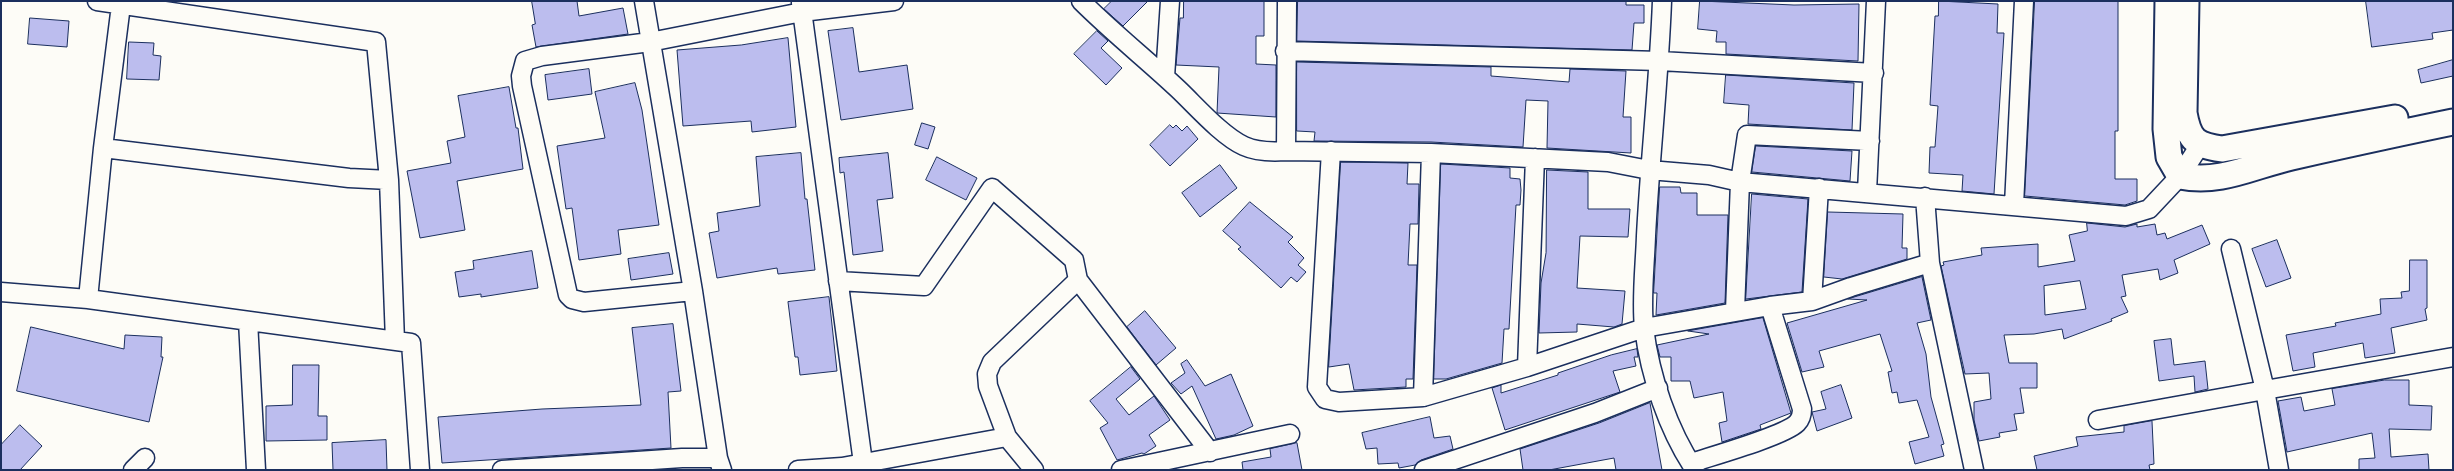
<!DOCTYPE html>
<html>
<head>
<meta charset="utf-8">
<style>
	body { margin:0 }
	#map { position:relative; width:2454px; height:471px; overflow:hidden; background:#fdfcf7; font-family:Mynerve,sans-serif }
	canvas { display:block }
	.frame { position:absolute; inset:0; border:2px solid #1b2f5e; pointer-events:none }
</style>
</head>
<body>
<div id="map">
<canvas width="2454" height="471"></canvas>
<div class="frame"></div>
</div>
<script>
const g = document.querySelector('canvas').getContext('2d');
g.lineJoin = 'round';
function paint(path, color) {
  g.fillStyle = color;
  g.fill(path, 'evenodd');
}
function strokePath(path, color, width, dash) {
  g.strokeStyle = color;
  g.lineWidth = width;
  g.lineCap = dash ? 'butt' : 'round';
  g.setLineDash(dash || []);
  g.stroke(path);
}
const building = new Path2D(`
	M532,1H577L579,16L623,8L628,34L536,47L532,25L535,24Z
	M1112,1H1148L1123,26L1104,9Z
	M1184,1H1264V36H1256V64L1276,65V117L1217,113L1219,67L1176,65L1180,18H1183Z
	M1298,1H1626V5H1644V23H1634L1632,50L1297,41Z
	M1700,1L1794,5L1859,4L1858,61L1726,54V42H1716L1717,31L1698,29Z
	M1939,1L1998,4L1997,33H2004L1994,194L1962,191L1963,175L1929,173L1930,147H1935L1938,106L1930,105L1935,16H1938Z
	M2035,1H2118V131H2115V179H2137V201L2125,205L2025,196Z
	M2366,1H2453V30L2432,33L2433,39L2372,47Z
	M30,18L69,21L67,47L28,44Z
	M853,28L859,72L907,65L913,109L841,120L828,31Z
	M1097,31L1108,41L1101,48L1122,68L1106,85L1074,54Z
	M788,38L796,127L752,132L751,121L683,126L677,50L741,45Z
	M129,42L154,43L153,55L161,56L159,80L127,79Z
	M2453,60V76L2421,83L2418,70Z
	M1297,62L1491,67V76L1569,82L1570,69L1626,71L1623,117H1631V153L1547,148L1548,101L1526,100L1523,147L1431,142L1314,141L1315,132L1297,131Z
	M589,69L592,94L548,100L545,75Z
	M1726,75L1854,83L1852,130L1748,124L1749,105L1724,103Z
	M635,83L642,110L659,225L618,230L621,254L579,260L572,208L566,209L557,146L605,138L595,92Z
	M509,87L516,128H518L523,169L457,181L465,230L420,238L407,171L451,163L447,141L465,137L458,96Z
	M922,123L935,127L928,149L915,145Z
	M1170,125L1173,128L1176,125L1182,131L1187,126L1198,139L1170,166L1150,145Z
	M1756,146L1852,151L1850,181L1752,172Z
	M801,153L805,199H807L815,270L778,274L777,268L717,278L709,233L719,231L717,213L760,206L756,157Z
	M888,153L893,198L877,200L883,251L853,255L844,172L840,173L839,158Z
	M937,157L977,178L966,200L926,180Z
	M1341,162L1408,163L1407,184H1419L1418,224H1410L1408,265H1417L1413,379H1406V387L1354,390L1349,364L1329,367Z
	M1441,164L1510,168V178L1520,179L1521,190L1520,205H1516L1509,329H1504L1502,363L1446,379H1434Z
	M1220,165L1237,188L1200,217L1182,193Z
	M1547,170L1588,172V209H1630L1628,237L1580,236L1577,288L1625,291L1622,324L1614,327L1577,324V332L1539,333L1541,283L1546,253Z
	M1660,187H1680L1681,193H1697V215H1728L1725,303L1656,315L1657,293H1654Z
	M1752,194L1808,199L1802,292L1746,299Z
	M1250,202L1293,237L1288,242L1304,258L1298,265L1306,272L1297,282L1291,277L1281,288L1238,249L1241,247L1223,231Z
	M1828,212L1903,214L1902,248H1907V259L1842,279L1824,277Z
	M2087,223L2125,227L2137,224V227L2155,224L2157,235L2165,233L2167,239L2202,225L2210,244L2174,260L2178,273L2160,280L2158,269L2122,275L2126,296L2121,297L2128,312L2111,319L2112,321L2064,339L2062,329L2034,334L2004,335L2009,363H2037V388H2020L2024,413L2014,414L2017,430L1999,433L2000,437L1979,441L1974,420V402L1991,399L1989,373L1965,374L1941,266L1944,265L1943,262L1982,255L1981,248L2038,244V267L2075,261L2069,235L2087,231ZM2080,281L2086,309L2045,315L2044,286Z
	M2277,240L2291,278L2266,287L2252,249Z
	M532,251L538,288L481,297V294L459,297L455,272L474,269L473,261Z
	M669,253L673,274L631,280L628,259Z
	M2410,260H2427V308L2425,309L2427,320L2391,328L2395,353L2365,358L2363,343L2313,353L2315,367L2293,371L2286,335L2336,326L2335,323L2381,314L2380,299L2402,298L2401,292L2409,291Z
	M1922,277L1931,320L1917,323L1926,354L1931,397L1944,444L1941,445L1944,456L1915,464L1909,442L1929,437L1917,400L1899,403L1897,392L1892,393L1888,372L1892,371L1880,334L1819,351L1824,367L1802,372L1787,323L1867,300L1848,299Z
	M829,297L837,371L800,375L798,357H795L788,302Z
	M1145,311L1176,348L1156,365L1127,327Z
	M1763,318L1791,413L1760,425L1761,429L1722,442L1719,423L1727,421L1723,392L1694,398L1690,381H1671V357H1660L1657,345L1709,334L1688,331Z
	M673,324L681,391L668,392L671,448L442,463L438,417L542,409L641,405L632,328Z
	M31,327L124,349L125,335L162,337L161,357H163L149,422L17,391Z
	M2171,339L2174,365L2205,361L2208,389L2195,392L2194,376L2159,381L2154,341Z
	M1637,349L1638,357H1634L1636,366L1613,371L1620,392L1505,430L1492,388L1501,385V393L1558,375V373L1611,355Z
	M1187,360L1205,386L1231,374L1253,426L1234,435L1216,439L1192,386L1181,394L1171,383L1185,373L1181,364Z
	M293,365H319L318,416H327V440L266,441V406L292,405Z
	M1131,367L1140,379L1116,399L1129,415L1154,396L1170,420L1149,435L1156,446L1144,454L1142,453L1117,460L1100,428L1108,423L1090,401Z
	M2385,380H2409V405L2432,406L2431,430L2389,429L2391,457L2428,454L2429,470H2359V459L2375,458L2372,433L2287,452L2278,401L2301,397L2304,411L2335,405L2332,389Z
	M1841,385L1852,418L1817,431L1812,412L1826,409L1821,392Z
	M1650,403L1662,470H1616L1614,458L1549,470H1523L1520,449L1599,423Z
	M1430,417L1434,438L1450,436L1453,449L1421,460L1415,465L1399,468L1398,463L1378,464L1377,448L1366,449L1362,433Z
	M2152,421L2154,464L2149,465L2150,470H2037L2034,456L2078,446L2076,437L2124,432V426Z
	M20,425L42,446L20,470H1V445Z
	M386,440L387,470H333L332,443Z
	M1297,443L1302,470H1243L1242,462L1271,457L1270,449Z`);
const street = new Path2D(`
	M97,1L376,42L389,180
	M644,1L693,291L718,458L722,470
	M1081,1C1112,32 1146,59 1178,89C1196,106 1222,136 1244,146C1257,152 1272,152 1286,151
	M1287,1L1286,151L1431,153L1608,162L1649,170L1709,175L1740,182L2126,216L2149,209L2180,176L2200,145
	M1662,1C1659,80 1650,158 1646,236C1645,266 1641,298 1644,328C1650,376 1668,430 1695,470
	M801,3L863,463
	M1285,51L1660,61L1874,73
	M1165,77L1170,1
	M103,148L349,178L389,180L395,341
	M1331,151L1317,387L1325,399L1339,402L1423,397L1527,367L1644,328L1770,306L1812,301L1851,287L1930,263
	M1867,192L1876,1
	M1925,197L1930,263L1974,470
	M2014,205L2024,1
	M2231,249L2265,390L2453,357
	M838,281L924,286L992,188L1074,260L1078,280L1210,452
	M693,291L584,302L572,299L568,295L522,86L521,76L525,61L542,56L650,42L802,12L894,1
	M1,292L88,299L103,148L121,5
	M88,299L411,343L420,470
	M1812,301L1819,188
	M1735,311L1740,182L1747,135L1870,141
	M248,321L256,470
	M1527,367L1535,158
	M1423,397L1431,153
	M2098,420L2265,390L2279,470
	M1007,437L988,386L987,374L992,362L1078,280
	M1691,463C1712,456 1784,436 1797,423C1801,419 1802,414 1802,409L1770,306
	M842,467L1007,437L1034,470
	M133,470L145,458
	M502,470L682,458H718
	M798,470L842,467L843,470
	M1121,470L1290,434
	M1424,470L1595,413L1658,388`);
const secondary = new Path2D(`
	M2168,1L2166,129L2169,157L2180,176C2221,184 2252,166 2291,157C2345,145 2399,133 2453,122
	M2186,1L2184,113C2189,141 2196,145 2222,149L2395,118`);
paint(building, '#bcbdee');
strokePath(building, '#1b2f5e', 1);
strokePath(street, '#1b2f5e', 21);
strokePath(secondary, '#1b2f5e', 29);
strokePath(street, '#fdfcf7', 18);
strokePath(secondary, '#fdfcf7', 25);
</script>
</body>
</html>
